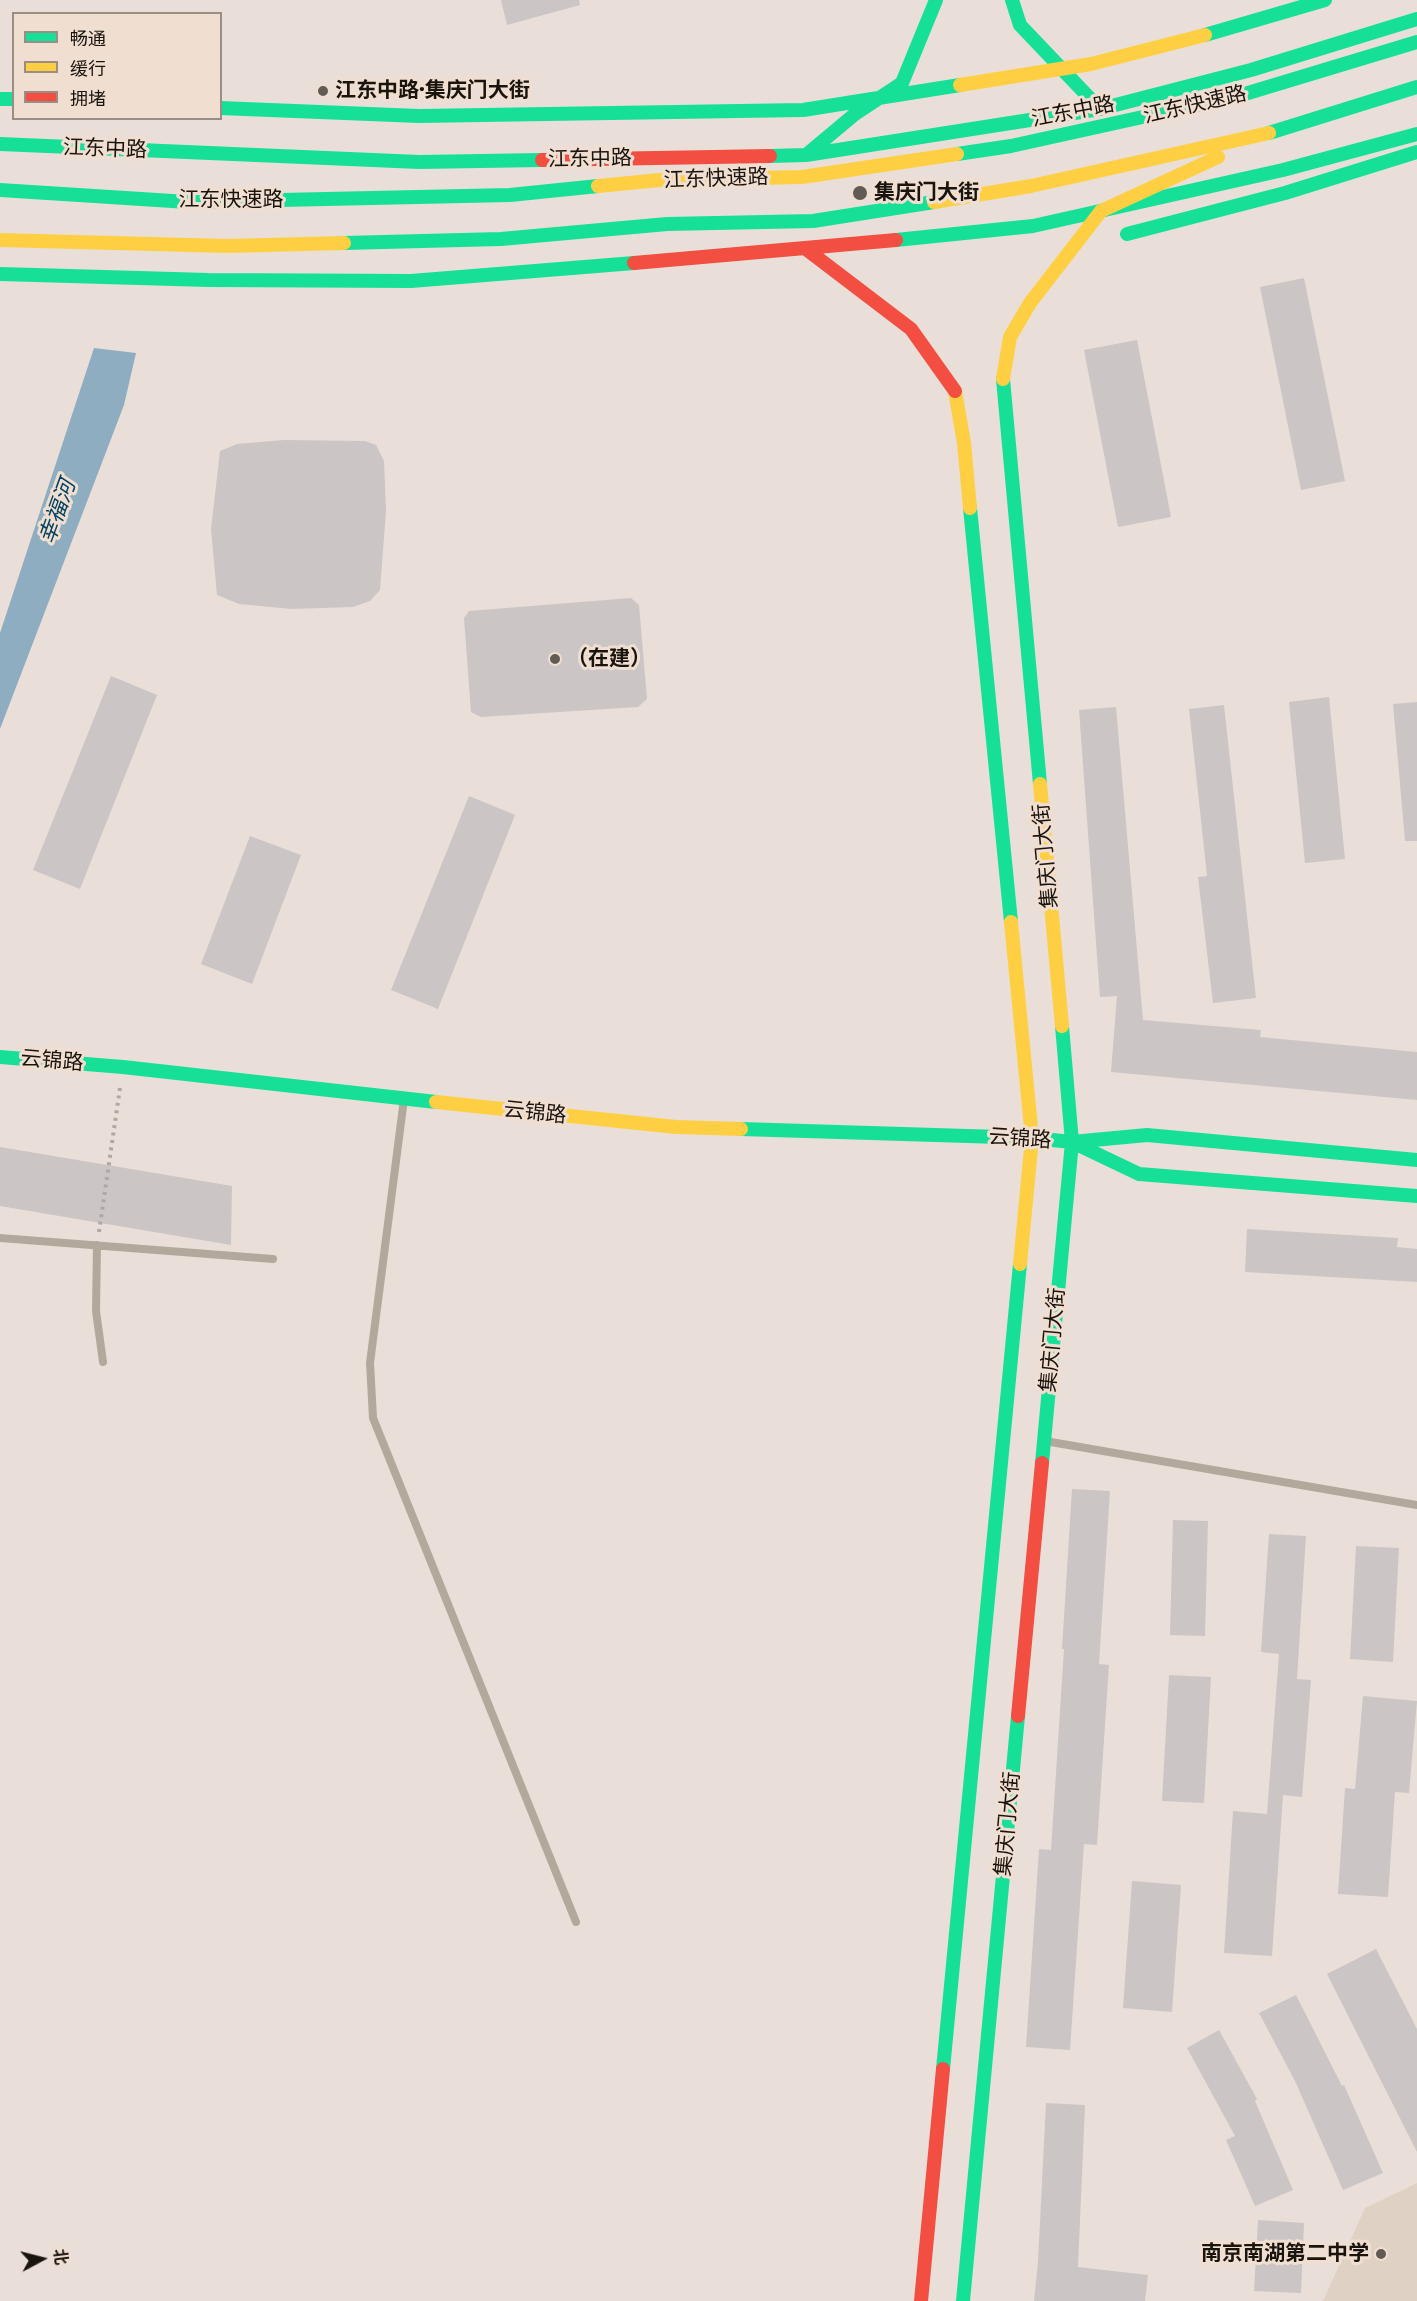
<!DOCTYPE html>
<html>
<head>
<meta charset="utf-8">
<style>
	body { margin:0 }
	#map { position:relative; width:1417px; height:2301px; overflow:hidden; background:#e9dfd8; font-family:"Work Sans","Noto Sans SC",sans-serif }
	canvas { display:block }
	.legend { position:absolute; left:12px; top:12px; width:210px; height:108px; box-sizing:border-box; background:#f0ded1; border:2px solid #9a8d83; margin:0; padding:8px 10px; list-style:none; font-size:18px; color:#1a140f }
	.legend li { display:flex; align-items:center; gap:12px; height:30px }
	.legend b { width:30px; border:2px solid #9a8d83 }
	.north { position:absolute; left:12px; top:2229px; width:60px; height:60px; -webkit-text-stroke:4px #f0ded1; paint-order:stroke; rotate:83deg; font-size:16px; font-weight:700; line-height:24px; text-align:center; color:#1a140f }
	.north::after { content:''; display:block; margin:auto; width:21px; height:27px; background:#1a140f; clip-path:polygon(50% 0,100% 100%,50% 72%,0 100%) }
</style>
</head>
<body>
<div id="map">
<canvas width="1417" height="2301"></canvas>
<ul class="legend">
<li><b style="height:8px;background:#16e098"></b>畅通</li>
<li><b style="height:8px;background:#ffcf43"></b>缓行</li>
<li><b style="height:8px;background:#f24e42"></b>拥堵</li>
</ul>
<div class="north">北</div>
</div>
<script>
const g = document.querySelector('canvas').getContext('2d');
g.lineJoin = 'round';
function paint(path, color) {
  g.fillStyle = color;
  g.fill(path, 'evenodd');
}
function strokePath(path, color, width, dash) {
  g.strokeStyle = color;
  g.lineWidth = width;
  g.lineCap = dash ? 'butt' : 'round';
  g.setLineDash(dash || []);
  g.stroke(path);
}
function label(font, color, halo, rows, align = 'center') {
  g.font = font + ' "Work Sans","Noto Sans SC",sans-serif';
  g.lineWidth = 6;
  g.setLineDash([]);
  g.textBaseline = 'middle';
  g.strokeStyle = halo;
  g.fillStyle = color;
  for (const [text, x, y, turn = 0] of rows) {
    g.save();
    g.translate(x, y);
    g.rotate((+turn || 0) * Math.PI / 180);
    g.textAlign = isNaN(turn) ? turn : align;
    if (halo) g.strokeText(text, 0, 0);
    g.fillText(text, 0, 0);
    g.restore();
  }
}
const education = new Path2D(`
	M1417,2183V2301H1323L1365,2208Z`);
const water = new Path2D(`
	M94,348L136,353L124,405L0,729V633Z`);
const building = new Path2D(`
	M501,0H579L580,5L507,25Z
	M1304,278L1345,481L1301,490L1260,287Z
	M1137,340L1171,517L1118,527L1084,350Z
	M284,440L365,441L376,445L384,461L386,511L380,590L370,601L353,607L292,609L239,604L217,595L211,529L220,451L237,444Z
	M631,598L639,605L647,699L638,707L481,717L471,712L464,618L469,611Z
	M111,676L157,695L80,889L33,870Z
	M1329,697L1345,859L1305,863L1289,702Z
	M1417,702V841H1405L1393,704Z
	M1224,705L1256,998L1213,1003L1198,877L1207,876L1189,709Z
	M1116,707L1143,1020L1261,1030L1260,1037L1417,1052V1100L1111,1072L1117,996L1100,997L1079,710Z
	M469,796L515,815L438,1009L391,990Z
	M250,836L301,855L252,984L201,964Z
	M0,1147L232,1186L231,1245L0,1206Z
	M1247,1229L1398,1238L1397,1247L1417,1249V1282L1245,1272Z
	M1072,1489L1110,1491L1099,1664L1109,1665L1097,1845L1084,1844L1070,2050L1026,2047L1039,1849L1051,1850L1064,1649H1062Z
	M1173,1520L1208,1521L1205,1636L1170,1635Z
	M1269,1534L1306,1536L1297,1679L1311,1680L1302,1797L1283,1795L1272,1956L1224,1953L1233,1811L1267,1814L1279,1654L1261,1652Z
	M1356,1546L1399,1548L1393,1662L1350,1659Z
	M1169,1675L1211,1677L1204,1803L1162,1801Z
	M1363,1696L1417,1701L1409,1793L1395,1792L1388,1897L1338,1894L1345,1788L1355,1789Z
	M1132,1881L1181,1885L1172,2012L1123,2008Z
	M1376,1949L1417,2029V2152L1327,1974Z
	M1296,1995L1342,2086L1344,2085L1383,2173L1343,2190L1295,2081L1259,2013Z
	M1219,2030L1257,2099L1255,2101L1293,2190L1255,2206L1226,2140L1235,2136L1187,2048Z
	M1046,2103L1085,2105L1078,2267L1148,2275L1145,2301H1034L1038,2262Z
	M1258,2220L1304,2223L1301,2293L1254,2291Z`);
const path = new Path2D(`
	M99,1232L120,1088`);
const lane = new Path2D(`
	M404,1099L370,1363L373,1418L576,1922
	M0,1238L273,1259
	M97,1245L96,1311L103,1362
	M1045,1441L1417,1505`);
const fast = new Path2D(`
	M1012,0L1020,25L1100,109
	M1205,35L1325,0
	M0,99H14
	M220,108L419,116L803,110L960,85
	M1269,133L1417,87
	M0,144L419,162L542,160
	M957,154L1011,146L1238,96L1417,42
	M806,155L855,114L902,83L936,0
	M770,156L806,155L1100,109L1251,70L1417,19
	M0,190L188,202L510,195L598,186
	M1127,234L1285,193L1417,152
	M896,240L1033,226L1283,170L1417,134
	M344,243L501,239L667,224L813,221L934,202
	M0,274L208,280L411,281L634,263
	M1003,379L1040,784
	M970,508L1011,922
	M0,1057L123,1067L436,1102
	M741,1129L1032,1138L1072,1142L1147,1135L1417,1160
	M1074,1143L1139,1174L1417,1196
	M1042,1463L1072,1142L1062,1026
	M943,2069L1020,1264
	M963,2301L1018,1716`);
const slow = new Path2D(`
	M960,85L1091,64L1205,35
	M598,186L660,180L802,177L957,154
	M934,202L1031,186L1269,133
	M1101,211L1218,157
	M0,240L228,246L344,243
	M1003,379L1010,337L1030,303L1101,211
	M955,391L964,443L970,508
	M1040,784L1062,1026
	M1011,922L1032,1138L1020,1264
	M436,1102L676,1127L741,1129`);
const jam = new Path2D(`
	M542,160L770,156
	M806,249L911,329L955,391
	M634,263L896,240
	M1018,1716L1042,1463
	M921,2301L943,2069`);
const markers = [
	[323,91,6,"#625b55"],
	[860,193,8,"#625b55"],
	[555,659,6,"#625b55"],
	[1381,2254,6,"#625b55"]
];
const poiNames = [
	["江东中路·集庆门大街",335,91],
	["集庆门大街",874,193],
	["（在建）",567,659],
	["南京南湖第二中学",1369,2254,"right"]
];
const streetNames = [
	["江东快速路",1195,105,-13],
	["江东中路",1073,112,-11],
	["江东中路",105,149,2],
	["江东中路",590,159,-1],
	["江东快速路",716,179,-2],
	["江东快速路",231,200],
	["集庆门大街",1046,856,-95],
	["云锦路",52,1061,5],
	["云锦路",535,1113,6],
	["云锦路",1020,1139,4],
	["集庆门大街",1053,1340,-85],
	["集庆门大街",1008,1824,-85]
];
const waterNames = [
	["幸福河",58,512,-70]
];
paint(education, '#e0d1c5');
paint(water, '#8fadc0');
paint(building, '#cbc5c5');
strokePath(path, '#b0a8a0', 4, [3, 4.5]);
strokePath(lane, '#b2a89c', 8);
strokePath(fast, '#16e098', 14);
strokePath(slow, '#ffcf43', 14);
strokePath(jam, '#f24e42', 14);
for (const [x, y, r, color] of markers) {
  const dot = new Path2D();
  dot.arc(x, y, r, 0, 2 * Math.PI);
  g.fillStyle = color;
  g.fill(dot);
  strokePath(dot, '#f0ded1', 2);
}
label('bold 21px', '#1a140f', '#f0ded1', poiNames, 'left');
label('21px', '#1a140f', '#f0ded1', streetNames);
label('italic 22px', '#024362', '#f0ded1', waterNames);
</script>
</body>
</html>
